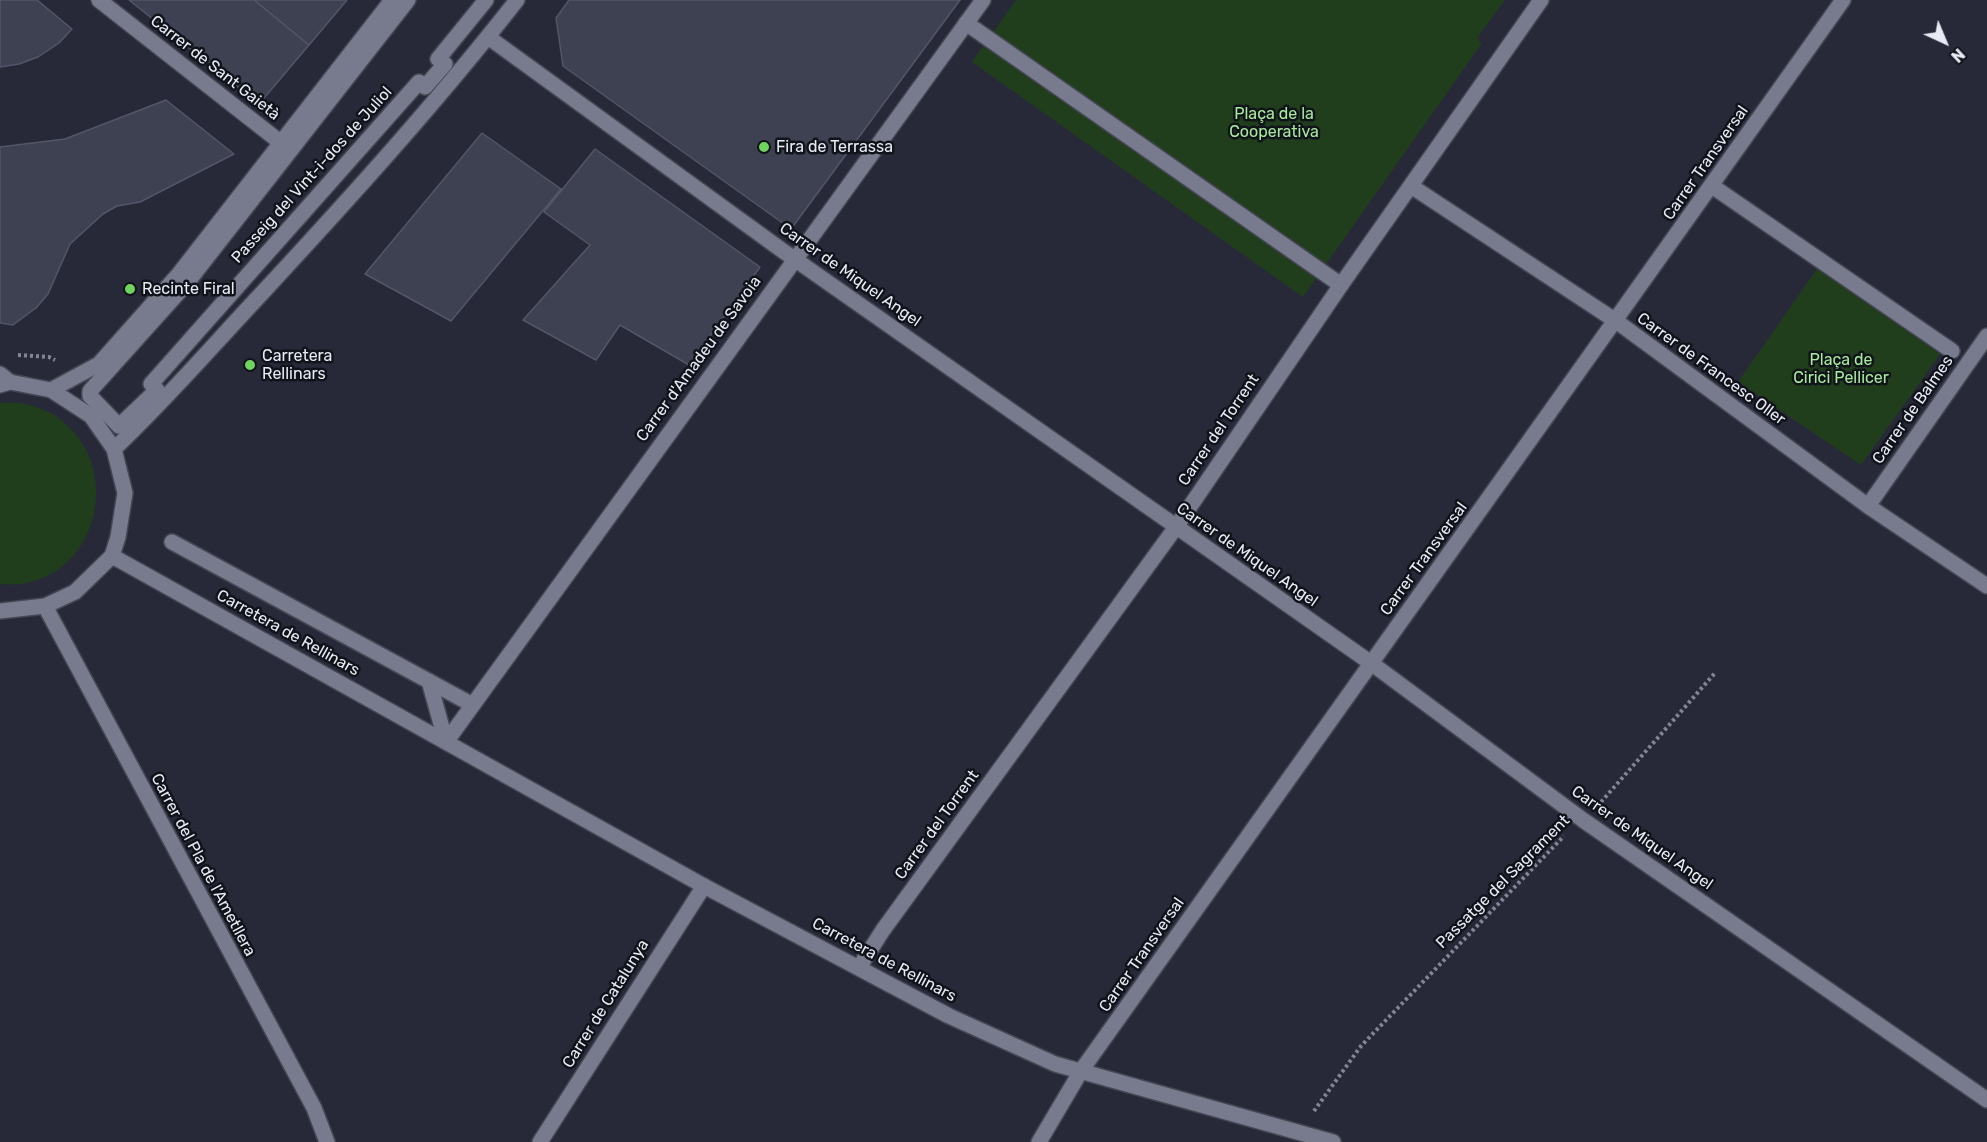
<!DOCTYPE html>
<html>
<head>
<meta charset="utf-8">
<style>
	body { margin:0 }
	#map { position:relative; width:1987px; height:1142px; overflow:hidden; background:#272939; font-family:Rubik,sans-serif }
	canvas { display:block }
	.north { position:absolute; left:1915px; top:12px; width:60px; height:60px; -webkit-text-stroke:4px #11131a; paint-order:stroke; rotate:136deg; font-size:16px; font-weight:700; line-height:24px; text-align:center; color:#e8eaf5 }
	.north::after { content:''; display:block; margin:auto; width:21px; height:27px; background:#e8eaf5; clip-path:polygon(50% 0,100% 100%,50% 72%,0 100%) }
</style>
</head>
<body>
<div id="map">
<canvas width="1987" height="1142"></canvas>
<div class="north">N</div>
</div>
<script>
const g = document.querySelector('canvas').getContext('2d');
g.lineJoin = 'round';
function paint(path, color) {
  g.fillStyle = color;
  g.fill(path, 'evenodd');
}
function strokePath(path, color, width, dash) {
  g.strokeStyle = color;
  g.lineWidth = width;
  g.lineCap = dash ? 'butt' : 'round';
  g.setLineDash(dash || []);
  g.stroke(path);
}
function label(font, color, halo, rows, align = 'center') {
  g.font = font + ' Rubik,sans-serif';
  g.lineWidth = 5;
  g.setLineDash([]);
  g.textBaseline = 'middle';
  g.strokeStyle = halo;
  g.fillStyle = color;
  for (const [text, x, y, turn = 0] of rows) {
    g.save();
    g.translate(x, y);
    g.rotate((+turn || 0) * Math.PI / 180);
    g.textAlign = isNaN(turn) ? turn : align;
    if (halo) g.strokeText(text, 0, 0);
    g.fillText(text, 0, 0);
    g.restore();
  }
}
const green = new Path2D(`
	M1016,0H1505L1477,38L1482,43L1303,297L972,62Z
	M1817,269L1940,354L1861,465L1738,382Z
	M0,403C21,401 44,407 61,420C130,475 91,593 0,584Z`);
const building = new Path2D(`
	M0,0H37L72,29L59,43L38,57L19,64L0,67Z
	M129,0H254L309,45L259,104Z
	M254,0H347L309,45Z
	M569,0H960L791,229L563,66L556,18Z
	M166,100L234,154L140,202L117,206L103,214L70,244L48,294L36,308L13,325L0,323V147L65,139Z
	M482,133L561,189L451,321L365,274Z
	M595,149L760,267L689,365L620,325L596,360L523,320L590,245L544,212Z`);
const path = new Path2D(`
	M18,355L49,357L55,360
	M1601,802L1715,673
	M1314,1111L1361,1046L1564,836`);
const pedestrian = new Path2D(`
	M408,0L187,283L90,391V396L119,426L157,390L151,384L419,82L425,87L445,64L438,59L486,0
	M966,23L1341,285`);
const minor = new Path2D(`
	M99,0L280,142
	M488,37L783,251L1371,663L1583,820L1987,1100
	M1411,186L1616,321L1868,506L1987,586
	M1712,186L1952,351
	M0,374L10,382
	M1868,506L1987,336
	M172,542L471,704
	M45,606L314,1108L327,1142
	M429,681L446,742
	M446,742L983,0
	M860,966L883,930L1176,527L1341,285L1541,0
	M540,1142L704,886
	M1039,1142L1081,1071L1843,0`);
const tertiary = new Path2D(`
	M0,385L10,382L51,390L91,416L114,449L125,493L118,537L112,556L75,592L45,606L0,611
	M51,390L99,364L178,275L392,0
	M114,449C167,399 214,344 264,291C351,197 438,101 517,0
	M112,556L704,886L949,1016L1055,1064L1333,1142`);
const markers = [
	[764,147,6,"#70d35f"],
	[130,289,6,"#70d35f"],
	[250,365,6,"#70d35f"]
];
const streetNames = [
	["Carrer de Sant Gaietà",215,68,38],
	["Carrer Transversal",1706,163,-55],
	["Passeig del Vint-i-dos de Juliol",312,175,-48],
	["Carrer de Miquel Angel",850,275,35],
	["Carrer d'Amadeu de Savoia",699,359,-54],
	["Carrer de Francesc Oller",1711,369,36],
	["Carrer de Balmes",1913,410,-55],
	["Carrer del Torrent",1219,430,-56],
	["Carrer de Miquel Angel",1247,555,35],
	["Carrer Transversal",1424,559,-54],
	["Carretera de Rellinars",288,633,29],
	["Carrer del Torrent",937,825,-54],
	["Carrer de Miquel Angel",1642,838,35],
	["Carrer del Pla de l'Ametllera",203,865,62],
	["Passatge del Sagrament",1503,882,-45],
	["Carrer Transversal",1142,955,-55],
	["Carretera de Rellinars",884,960,28],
	["Carrer de Catalunya",606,1004,-58]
];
const parkNames = [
	["Plaça de la",1274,114],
	["Cooperativa",1274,132],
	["Plaça de",1841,360],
	["Cirici Pellicer",1841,378]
];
const poiNames = [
	["Fira de Terrassa",776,147],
	["Recinte Firal",142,289],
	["Carretera",262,356],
	["Rellinars",262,374]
];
paint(green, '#213e1c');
paint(building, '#3e4152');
strokePath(building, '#535668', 1.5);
strokePath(pedestrian, '#444653', 18);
strokePath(minor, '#444653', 18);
strokePath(tertiary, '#444653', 18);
strokePath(path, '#838593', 4, [3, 3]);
strokePath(pedestrian, '#777b8d', 15);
strokePath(minor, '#777b8d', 15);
strokePath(tertiary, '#777b8d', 15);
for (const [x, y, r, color] of markers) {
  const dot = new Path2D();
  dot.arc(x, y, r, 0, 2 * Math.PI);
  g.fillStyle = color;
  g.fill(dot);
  strokePath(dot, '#11131a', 2);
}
label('16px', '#e8eaf5', '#11131a', streetNames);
label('16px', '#a6ea9b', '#11131a', parkNames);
label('16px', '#e8eaf5', '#11131a', poiNames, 'left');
</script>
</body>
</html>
